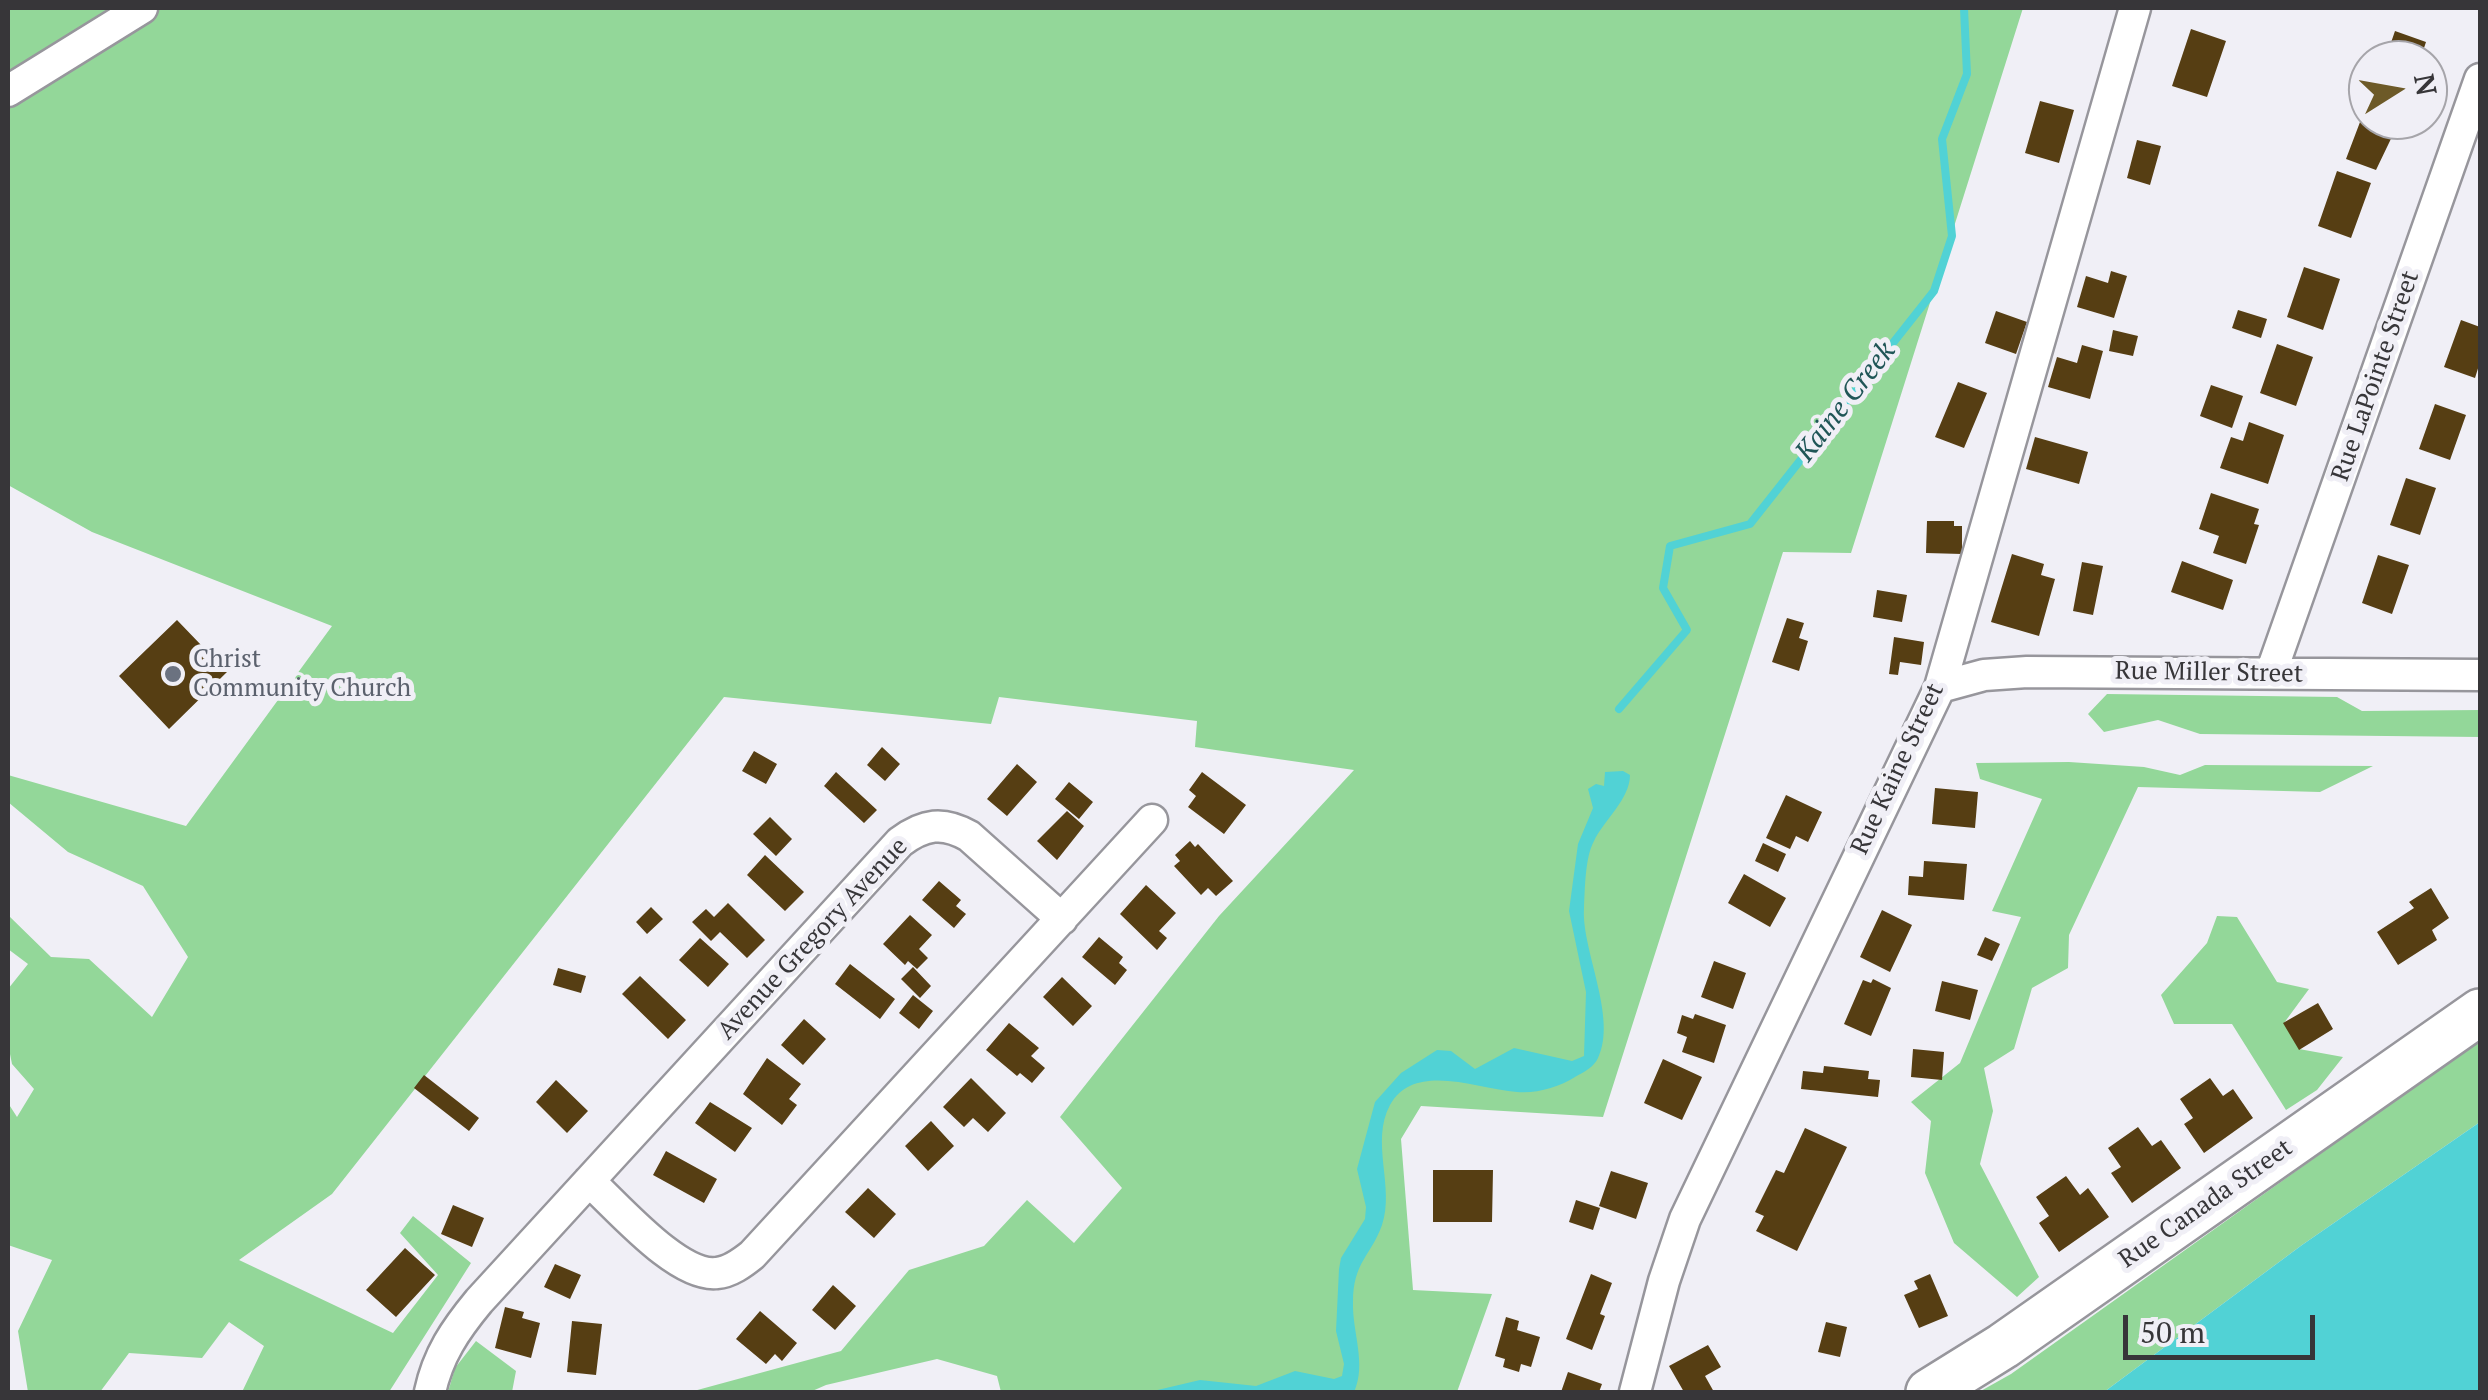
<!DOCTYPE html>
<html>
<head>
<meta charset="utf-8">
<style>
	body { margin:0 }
	#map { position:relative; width:2488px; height:1400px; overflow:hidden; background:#f0eff6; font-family:"PT Serif",serif }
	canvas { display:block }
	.frame { position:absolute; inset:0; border:10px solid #373639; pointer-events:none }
	.north { position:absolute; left:2348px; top:40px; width:100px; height:100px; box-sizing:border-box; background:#f0eff6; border:2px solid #a6a5aa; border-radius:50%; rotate:79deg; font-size:28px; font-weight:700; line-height:40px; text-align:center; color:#373639 }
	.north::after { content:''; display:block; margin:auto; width:35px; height:45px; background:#6d5a28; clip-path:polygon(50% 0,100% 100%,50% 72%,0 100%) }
	.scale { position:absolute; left:2123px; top:1315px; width:192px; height:45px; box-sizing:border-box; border:5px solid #373639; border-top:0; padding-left:12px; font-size:30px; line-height:35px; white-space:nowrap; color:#373639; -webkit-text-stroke:8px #f0eff6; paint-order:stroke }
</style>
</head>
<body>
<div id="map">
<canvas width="2488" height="1400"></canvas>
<div class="frame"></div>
<div class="north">N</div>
<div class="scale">50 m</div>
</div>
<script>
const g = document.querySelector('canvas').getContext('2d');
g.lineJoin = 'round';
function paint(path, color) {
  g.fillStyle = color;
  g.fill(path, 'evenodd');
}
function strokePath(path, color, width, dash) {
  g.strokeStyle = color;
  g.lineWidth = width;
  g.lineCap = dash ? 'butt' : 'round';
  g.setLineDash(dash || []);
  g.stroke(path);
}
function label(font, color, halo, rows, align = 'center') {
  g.font = font + ' "PT Serif",serif';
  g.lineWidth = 10;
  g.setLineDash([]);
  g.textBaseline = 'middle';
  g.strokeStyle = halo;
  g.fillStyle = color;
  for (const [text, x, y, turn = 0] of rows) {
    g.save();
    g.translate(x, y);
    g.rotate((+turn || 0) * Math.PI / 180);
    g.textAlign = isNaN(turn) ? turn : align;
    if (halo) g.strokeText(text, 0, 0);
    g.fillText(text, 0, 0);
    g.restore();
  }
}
const green = new Path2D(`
	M8,8H2023L1851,553L1783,552L1603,1117L1421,1106L1401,1139L1413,1290L1492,1294L1457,1392H1001L997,1376L937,1359L826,1385L810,1392H690L841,1351L909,1270L984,1246L1027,1200L1074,1243L1122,1188L1060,1117L1219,916L1354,770L1195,747L1197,721L999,697L991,724L724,697L332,1194L239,1260L393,1333L438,1275L400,1233L413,1216L471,1263L389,1392H242L264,1346L229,1322L202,1358L129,1353L100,1392H28L18,1331L52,1260L8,1245V1103L17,1117L34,1089L12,1064L8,1044V989L28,964L8,949V915L51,957L89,959L152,1017L188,957L143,886L68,852L8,802V775L186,826L332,626L92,532L8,485Z
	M2107,694L2337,697L2362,711L2480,710V737L2200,734L2158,720L2104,732L2088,714Z
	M2069,762L2144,767L2180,775L2205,765L2373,766L2320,792L2138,787L2069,935L2068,968L2032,988L2014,1049L1984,1068L1993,1111L1980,1164L2039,1277L2017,1297L1954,1243L1925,1173L1931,1121L1911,1102L1960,1063L2021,917L1992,911L2042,799L1980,779L1976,763Z
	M2217,916L2237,917L2277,982L2309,989L2284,1023L2299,1049L2343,1057L2317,1090L2286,1110L2232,1024H2174L2161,995L2207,943Z
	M2480,1040V1122L2302,1245L2104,1392H1979L2011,1374Z
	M476,1341L516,1371L512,1392H448L455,1368Z`);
const water = new Path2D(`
	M1623,771L1630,775C1630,799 1604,820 1594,841C1585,857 1585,889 1584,908C1581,949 1618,1018 1598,1058C1594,1067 1584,1072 1575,1077C1559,1087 1536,1094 1517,1092C1478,1089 1414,1061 1390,1105C1370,1142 1395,1187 1382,1225C1371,1256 1353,1262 1353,1302C1352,1332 1367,1364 1354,1392H1149L1200,1380L1256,1386L1295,1371L1334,1379L1342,1376L1344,1364L1336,1331L1339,1269L1341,1258L1365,1219L1366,1207L1357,1169L1375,1102L1401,1073L1437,1050L1451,1051L1475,1069L1514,1048L1572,1061L1584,1056L1586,992L1569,911L1578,844L1593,808L1588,789L1596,784L1604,786L1605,772Z
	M2480,1122V1392H2104L2302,1245Z`);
const stream = new Path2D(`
	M1619,709L1687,630L1663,588L1670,546L1750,524L1934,291L1952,236L1942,139L1967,74L1964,8`);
const building = new Path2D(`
	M2191,29L2226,41L2207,97L2172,86Z
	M2395,31L2426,42L2420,60H2385Z
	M2040,101L2074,110L2059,163L2025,153Z
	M2368,101V120H2400L2376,170L2346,159Z
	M2137,140L2161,146L2150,185L2127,178Z
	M2337,171L2371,183L2351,238L2318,226Z
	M2304,267L2340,279L2323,330L2287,317Z
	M2111,271L2127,276L2114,318L2077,307L2086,276L2108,283Z
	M2238,310L2267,319L2261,338L2232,328Z
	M1996,311L2027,322L2016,354L1985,343Z
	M2461,320L2480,327V362L2475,378L2444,367Z
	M2113,330L2138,336L2133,356L2109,351Z
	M2277,344L2313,357L2296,406L2260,393Z
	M2082,345L2103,351L2090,399L2048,387L2057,357L2077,363Z
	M1958,382L1987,393L1964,448L1935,437Z
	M2211,385L2243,396L2232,428L2200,416Z
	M2435,404L2466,415L2450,460L2419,449Z
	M2249,422L2284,435L2268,484L2220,468L2231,437L2243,441Z
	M2035,437L2088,452L2079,484L2026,469Z
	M2406,478L2436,488L2420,535L2390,525Z
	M2211,493L2259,509L2254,524L2259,525L2246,564L2213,553L2219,536L2199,529Z
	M1927,521H1954V526H1962V554L1926,553Z
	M2012,554L2044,564L2041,575L2055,579L2039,636L1991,622Z
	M2378,555L2409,565L2392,614L2362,603Z
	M2182,561L2233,580L2223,610L2171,592Z
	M2082,562L2103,566L2093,615L2073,611Z
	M1877,590L1907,595L1902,622L1873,617Z
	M1787,618L1804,623L1799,638L1808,641L1799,671L1772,662Z
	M177,620L227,672L169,729L119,676Z
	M1894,637L1924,642L1921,665L1900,662L1898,675L1889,674Z
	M882,747L900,764L885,781L867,765Z
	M754,751L777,764L766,784L742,771Z
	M1017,764L1037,782L1007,816L987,799Z
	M836,772L877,810L864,823L824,786Z
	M1202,772L1246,805L1224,834L1188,807L1196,796L1189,790Z
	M1069,782L1093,802L1079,819L1055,799Z
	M1935,788L1978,792L1975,828L1932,824Z
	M1786,795L1822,812L1808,842L1796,836L1790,849L1766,838Z
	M1067,811L1084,826L1057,860L1037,841Z
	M770,817L792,839L776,856L753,834Z
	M1190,841L1195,847L1198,844L1233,881L1216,896L1208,888L1201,895L1174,866L1180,861L1175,855Z
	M1763,843L1786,854L1778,872L1755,861Z
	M765,855L804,892L785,911L747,875Z
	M1924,861L1967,864L1964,900L1908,895L1909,876L1923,877Z
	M1744,874L1786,898L1770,927L1728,903Z
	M939,881L961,900L956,906L966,914L954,928L922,900Z
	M1146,885L1176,913L1159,931L1167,938L1157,950L1120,914Z
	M2431,888L2449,918L2432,930L2437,940L2398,965L2377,932L2414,908L2409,902Z
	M728,903L765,940L747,958L720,932L711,941L692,922L706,909L714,917Z
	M651,907L663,919L647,934L636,922Z
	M1882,910L1912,925L1890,972L1860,957Z
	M910,915L932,935L919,949L928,958L917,969L908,961L905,965L883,944Z
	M1099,937L1123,957L1119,963L1127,970L1115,985L1082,957Z
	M1985,937L2000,944L1992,961L1977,955Z
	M700,938L729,964L708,987L679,960Z
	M1714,961L1746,973L1733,1009L1701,997Z
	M850,964L895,999L880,1019L835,984Z
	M913,967L931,986L920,998L901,979Z
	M558,968L586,976L581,993L553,985Z
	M640,976L686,1020L668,1039L622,994Z
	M1062,977L1092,1006L1073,1026L1043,997Z
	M1873,979L1891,988L1871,1036L1844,1024L1863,980L1871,983Z
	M1942,981L1978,990L1970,1020L1935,1011Z
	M913,995L933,1011L919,1029L899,1013Z
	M2318,1003L2333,1029L2299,1050L2283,1023Z
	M1695,1014L1726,1025L1714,1063L1682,1052L1687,1037L1677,1033L1682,1015L1693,1019Z
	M804,1019L826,1039L803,1065L781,1045Z
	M1009,1023L1039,1048L1031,1056L1045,1068L1032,1083L1020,1073L1017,1076L986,1050Z
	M1913,1049L1944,1052L1942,1080L1911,1077Z
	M767,1058L801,1084L789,1099L797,1105L782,1125L743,1094Z
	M1663,1059L1702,1077L1682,1120L1644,1103Z
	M1824,1066L1869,1071L1868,1079L1880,1080L1878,1097L1801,1089L1803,1071L1823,1073Z
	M424,1075L479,1118L469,1131L414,1088Z
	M971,1078L1006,1113L988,1132L973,1118L964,1127L943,1107Z
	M2210,1078L2223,1096L2233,1089L2253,1118L2204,1153L2184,1124L2193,1118L2180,1099Z
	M556,1080L588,1111L567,1133L536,1102Z
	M710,1102L752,1128L735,1152L695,1123Z
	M931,1121L954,1146L928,1171L905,1146Z
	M2138,1127L2152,1146L2161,1140L2181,1168L2132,1203L2111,1173L2121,1167L2108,1148Z
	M1805,1128L1847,1147L1797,1251L1756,1231L1764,1216L1755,1212L1776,1170L1784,1173Z
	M666,1151L717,1179L704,1203L653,1175Z
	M1433,1170H1493L1492,1222H1433Z
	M1611,1171L1648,1183L1636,1219L1599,1206Z
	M2066,1176L2080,1195L2088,1188L2109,1217L2059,1252L2039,1223L2049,1216L2036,1197Z
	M868,1188L896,1214L874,1238L845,1212Z
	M1576,1200L1600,1208L1593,1230L1569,1222Z
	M453,1205L484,1218L472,1247L441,1234Z
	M405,1248L435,1275L396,1317L366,1290Z
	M555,1264L581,1275L570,1299L544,1287Z
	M1591,1274L1612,1283L1600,1314L1605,1316L1592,1350L1566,1339Z
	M1930,1274L1948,1316L1919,1328L1904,1295L1918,1289L1914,1281Z
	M833,1285L856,1306L835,1330L812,1310Z
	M505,1307L524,1312L522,1318L540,1323L531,1358L495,1348Z
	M760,1311L797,1343L782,1361L775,1354L766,1364L736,1339Z
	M1506,1317L1519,1321L1517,1330L1540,1337L1531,1367L1521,1364L1519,1372L1503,1367L1505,1359L1495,1356Z
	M572,1321L602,1324L596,1375L567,1372Z
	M1826,1322L1847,1327L1840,1357L1818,1352Z
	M1708,1345L1721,1367L1705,1376L1714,1392H1684L1669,1366Z
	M1568,1372L1602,1384L1599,1392H1561Z`);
const minor = new Path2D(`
	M8,91L142,8
	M2271,673L2480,79
	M1940,687L1984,675L2027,672L2480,675
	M589,1181C617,1206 678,1278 717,1273C730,1272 742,1263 752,1255L1152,820
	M430,1392C438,1355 455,1330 479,1301L900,842C924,824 943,821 969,836L1062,919
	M1635,1392L1664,1281L1685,1219L1940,687L2135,8`);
const secondary = new Path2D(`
	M1929,1392L2003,1346L2480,1012`);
const markers = [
	[173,674,10,"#6b7280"]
];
const streetNames = [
	["Rue LaPointe Street",2376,376,-71],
	["Rue Miller Street",2209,673,1],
	["Rue Kaine Street",1898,769,-65],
	["Avenue Gregory Avenue",813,939,-47],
	["Rue Canada Street",2206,1204,-35]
];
const worshipNames = [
	["Christ",193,660],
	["Community Church",193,689]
];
const waterNames = [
	["Kaine Creek",1846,402,-52]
];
paint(green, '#93d799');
paint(water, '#51d2d5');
strokePath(stream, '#51d2d5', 8);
paint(building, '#563e13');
strokePath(minor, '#97969c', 35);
strokePath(secondary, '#97969c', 50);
strokePath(minor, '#fff', 30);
strokePath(secondary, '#fff', 45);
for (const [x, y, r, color] of markers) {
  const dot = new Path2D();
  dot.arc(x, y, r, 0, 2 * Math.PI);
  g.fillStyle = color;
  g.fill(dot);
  strokePath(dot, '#f0eff6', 4);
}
label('25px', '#373639', '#f0eff6', streetNames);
label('25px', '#5b616d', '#f0eff6', worshipNames, 'left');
label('italic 28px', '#205657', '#f0eff6', waterNames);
</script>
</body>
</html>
